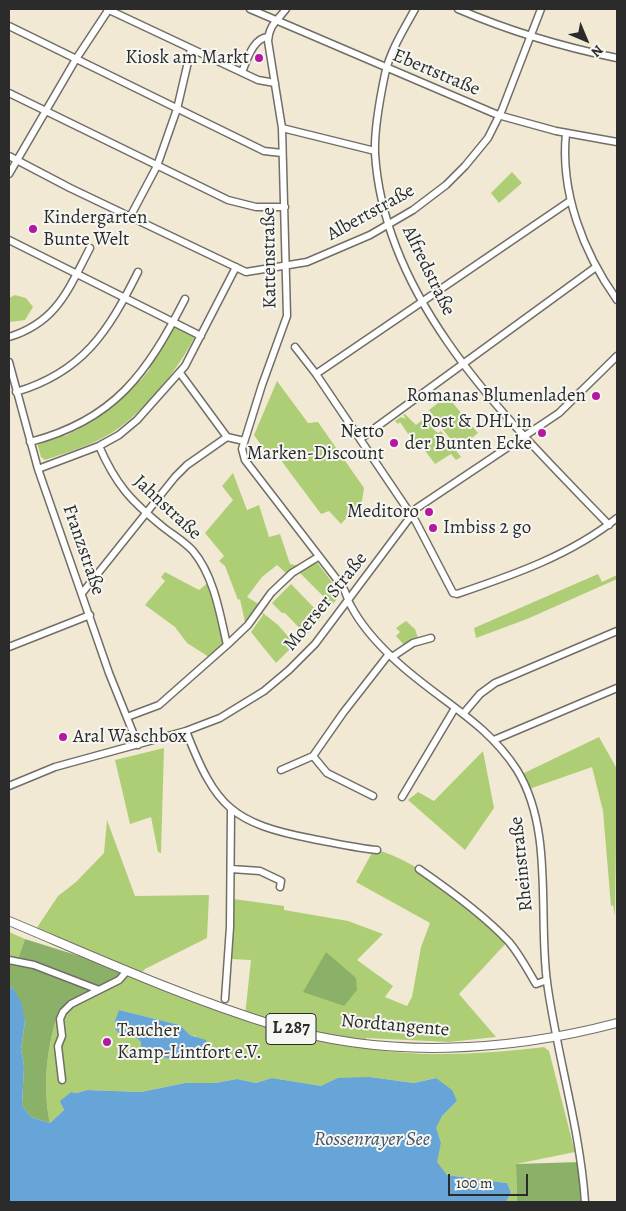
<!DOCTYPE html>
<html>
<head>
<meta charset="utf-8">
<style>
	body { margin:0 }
	#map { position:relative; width:626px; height:1211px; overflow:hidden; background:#f1e9d3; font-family:Alegreya,serif }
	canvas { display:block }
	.frame { position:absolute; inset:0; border:10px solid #2b2b2b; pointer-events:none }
	.north { position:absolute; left:561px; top:15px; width:50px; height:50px; -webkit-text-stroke:4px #f6f6f2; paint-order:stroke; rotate:135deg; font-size:14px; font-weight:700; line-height:20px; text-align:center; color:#2b2b2b }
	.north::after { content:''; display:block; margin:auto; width:18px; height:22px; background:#2b2b2b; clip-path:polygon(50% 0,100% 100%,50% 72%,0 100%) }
	.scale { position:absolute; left:448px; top:1174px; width:80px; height:22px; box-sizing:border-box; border:2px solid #2b2b2b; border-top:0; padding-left:6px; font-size:15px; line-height:18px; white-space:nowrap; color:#2b2b2b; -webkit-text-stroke:4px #f6f6f2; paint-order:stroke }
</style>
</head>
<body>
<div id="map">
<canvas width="626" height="1211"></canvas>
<div class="frame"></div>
<div class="north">N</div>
<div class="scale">100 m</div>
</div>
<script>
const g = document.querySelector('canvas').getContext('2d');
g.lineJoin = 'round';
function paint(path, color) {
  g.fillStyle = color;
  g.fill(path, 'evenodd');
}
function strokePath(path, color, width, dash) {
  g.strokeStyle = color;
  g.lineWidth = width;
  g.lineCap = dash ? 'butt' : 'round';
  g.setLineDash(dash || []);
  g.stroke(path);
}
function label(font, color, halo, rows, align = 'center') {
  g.font = font + ' Alegreya,serif';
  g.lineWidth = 4;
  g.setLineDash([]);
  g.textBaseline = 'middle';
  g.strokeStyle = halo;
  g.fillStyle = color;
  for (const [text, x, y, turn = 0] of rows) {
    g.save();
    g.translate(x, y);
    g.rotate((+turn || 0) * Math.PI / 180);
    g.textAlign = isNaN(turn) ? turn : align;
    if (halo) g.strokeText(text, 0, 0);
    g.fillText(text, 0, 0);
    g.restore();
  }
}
const green = new Path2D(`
	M512,172L522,183L499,203L491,193Z
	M15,295L26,298L33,307L25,320L10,322L9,298Z
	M175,326L195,336C179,369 139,419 106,436C87,447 65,453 45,460L41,457L37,443L64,434L65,436L79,429L78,427L123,395L138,380L140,381L150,369L148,367L172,327Z
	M277,381L308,423L318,422L364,488L362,501L341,524L329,511L321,514L280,459L283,456L277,449L267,454L254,435Z
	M447,396L478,433L458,449L438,423L433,429L438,433L441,431L461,457L456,460L451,454L435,464L423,448L419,450L400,422L398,424L395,421L401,417L406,419L403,415L405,414L416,425L426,417L429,421L434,417L429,410Z
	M233,473L247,510L259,505L269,537L280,534L290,564L299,566L287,574L277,565L262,577L247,597L262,606L259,610L278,625L295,644L276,663L251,632L263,615L259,610L246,627L240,599L238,600L225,566L219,561L224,556L205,533L233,500L222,486Z
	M316,561L341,594L332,605L297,570Z
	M165,572L199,590L209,582L227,642L209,657L187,643L175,627L145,605L165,581L161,577Z
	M598,574L602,582L617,575V579L527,619L476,638L474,628Z
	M291,584L323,617L306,635L285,613H282L272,603Z
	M406,621L415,629L418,638L404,645L396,636L400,632L396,628Z
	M599,737L617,769L615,916L613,905L611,906L603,811L592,767L529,789L522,774Z
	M164,748L161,853L158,852L151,817L130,824L115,760Z
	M483,751L494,808L465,850L408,800L418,792L434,801Z
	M107,820L135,896L209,895L207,938L145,969L138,976L245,1015L251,960L231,959L234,899L284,906V910L348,921L383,934L357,960L393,986L385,997L407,1006L412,997L421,947L430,923L356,882L374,849C427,864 467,906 508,941L459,994L496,1037L449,1042L366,1038L364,1043L319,1036C334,1040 348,1045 363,1048C422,1058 486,1054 544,1047L549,1051L575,1152L516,1164L517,1202H506L511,1192L507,1183L447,1175L436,1162L441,1143L435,1128L442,1116L457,1101L435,1078L414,1083L370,1077L320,1086L272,1078L256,1083L237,1079L215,1083H185L141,1092L87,1090L77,1093L71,1092L61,1101L64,1110L50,1123C42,1086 47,1045 59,1010L99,990L126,972L34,932L58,896L76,882L104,853ZM119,1010L180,1025L190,1035L196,1036L205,1051L186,1059L141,1042L133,1035Z
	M9,932L25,939L18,959L9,958Z`);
const forest = new Path2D(`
	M25,939L127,971L99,990L59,1010C47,1045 42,1086 50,1123L31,1117L22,1105L24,1066L21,1049L25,1021L13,988L9,987V958L18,959Z
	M326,952L356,978L357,990L344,1006L303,992Z
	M581,1162L585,1202H517L516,1164Z`);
const water = new Path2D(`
	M9,987L13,988L21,1002L25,1021L21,1049L24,1066L22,1105L31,1117L50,1123L64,1110L60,1101L71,1092L77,1093L87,1090L141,1092L185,1083H215L237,1079L256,1083L272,1078L321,1086L338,1078L370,1077L414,1083L436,1078L452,1090L457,1101L442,1116L436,1128L441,1143L437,1162L447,1175L507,1183L511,1192L506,1202H9Z
	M119,1010L180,1025L190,1035L206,1040L208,1045L205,1051C180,1061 164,1063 141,1046V1042L133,1035L122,1036L116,1030L115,1021Z`);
const minor = new Path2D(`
	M107,9L258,80L275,83
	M250,9L498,115L556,131L617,142
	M286,9C277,21 269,25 268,41L282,128L287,316L262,385L242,449L245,460L342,586C347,593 347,600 351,606C361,625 379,645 394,659C436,699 485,720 517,770C554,830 538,915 547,982C557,1056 580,1128 585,1202
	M415,9C404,29 390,51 385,74C380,98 374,128 375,153C384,304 510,422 609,525
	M458,9C509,31 563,47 617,58
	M9,26L264,151L282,153
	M242,72C247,60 253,38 268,37
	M9,93L228,200L256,207H285
	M282,128L375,151
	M566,133C560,192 583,252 617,300
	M9,156L70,188L246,272L307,262L370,235L413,210L446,185L465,166L488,138L502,110L541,9
	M9,174L76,59L109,9
	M130,217L157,166L177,109L191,49
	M9,240L201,336
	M9,337C57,322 68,290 90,248
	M295,347L316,374L416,522L453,593L457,594C513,575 571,555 617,518
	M9,362L38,469L109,673L138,745
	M180,373L227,437L244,441
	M316,374L570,201
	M16,392C83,372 108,332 138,272
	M360,439L596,267
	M30,442C115,420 147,373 185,299
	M99,446C116,485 131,501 163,527C173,535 185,542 193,551C214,576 220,614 227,645L159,705L127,717
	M38,469L99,446L119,435L137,420L185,366L236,267
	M83,592L175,477L187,465L227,437
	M227,645L248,625L271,593L292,573L318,557
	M9,647L90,615
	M392,657L413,643L431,638
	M464,713L480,694L495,683L617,631
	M186,731C216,808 232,823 313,839C335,843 356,848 377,850
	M494,740L617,688
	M313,756L327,773L373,796
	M281,770L313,756L343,713L389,654
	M9,786L55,767L186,731L220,718L264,691L289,670L315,644L417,508L559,413L617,356
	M402,797L455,708
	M231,869L260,871L281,881L280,887
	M419,869C448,889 485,916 509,942C520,955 527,969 536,984L547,980
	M9,960L34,965L99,990L119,980L127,971
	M225,999L230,927L231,810
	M62,1080L58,1046L62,1036L60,1019L63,1012L71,1004L99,990`);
const major = new Path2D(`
	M9,921C97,958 185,998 277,1026C387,1059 507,1052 617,1023`);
const markers = [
	[259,58,5,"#b5179e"],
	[33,229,5,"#b5179e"],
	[596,396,5,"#b5179e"],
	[542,433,5,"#b5179e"],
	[394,443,5,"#b5179e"],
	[429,512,5,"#b5179e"],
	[433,528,5,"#b5179e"],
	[63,737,5,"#b5179e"],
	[107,1042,5,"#b5179e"]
];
const shields = [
	[291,1029,50]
];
const shieldNames = [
	["L 287",291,1029]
];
const poiNames = [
	["Kiosk am Markt",249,58],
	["Kindergarten",43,218,"left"],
	["Bunte Welt",43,240,"left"],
	["Romanas Blumenladen",586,396],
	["Post & DHL in",532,422],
	["der Bunten Ecke",532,444],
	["Netto",384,432],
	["Marken-Discount",384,454],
	["Meditoro",419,512],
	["Imbiss 2 go",443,528,"left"],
	["Aral Waschbox",73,737,"left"],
	["Taucher",117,1031,"left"],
	["Kamp-Lintfort e.V.",117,1053,"left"]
];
const streetNames = [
	["Ebertstraße",436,73,23],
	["Albertstraße",371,213,-29],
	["Kattenstraße",270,258,-91],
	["Alfredstraße",428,271,64],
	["Jahnstraße",167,508,43],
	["Franzstraße",83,550,71],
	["Moerser Straße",326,602,-51],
	["Rheinstraße",522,864,-96],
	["Nordtangente",395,1026,5]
];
const waterNames = [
	["Rossenrayer See",372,1140]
];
paint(green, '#aece76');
paint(forest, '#8ab167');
paint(water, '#67a5d9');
strokePath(minor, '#706e66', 9);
strokePath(major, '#706e66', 10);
strokePath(minor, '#fff', 6);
strokePath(major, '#fff', 8);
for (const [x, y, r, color] of markers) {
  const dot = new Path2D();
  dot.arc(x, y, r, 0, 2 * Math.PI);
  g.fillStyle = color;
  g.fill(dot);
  strokePath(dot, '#f6f6f2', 2);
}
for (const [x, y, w] of shields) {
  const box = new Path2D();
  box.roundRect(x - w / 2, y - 15.5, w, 31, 4);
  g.fillStyle = '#f6f6f2';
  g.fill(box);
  strokePath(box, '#2b2b2b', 1);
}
label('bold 18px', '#2b2b2b', null, shieldNames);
label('19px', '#2b2b2b', '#f6f6f2', poiNames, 'right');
label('19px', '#2b2b2b', '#f6f6f2', streetNames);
label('italic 20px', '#405668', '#f6f6f2', waterNames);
</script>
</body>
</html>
